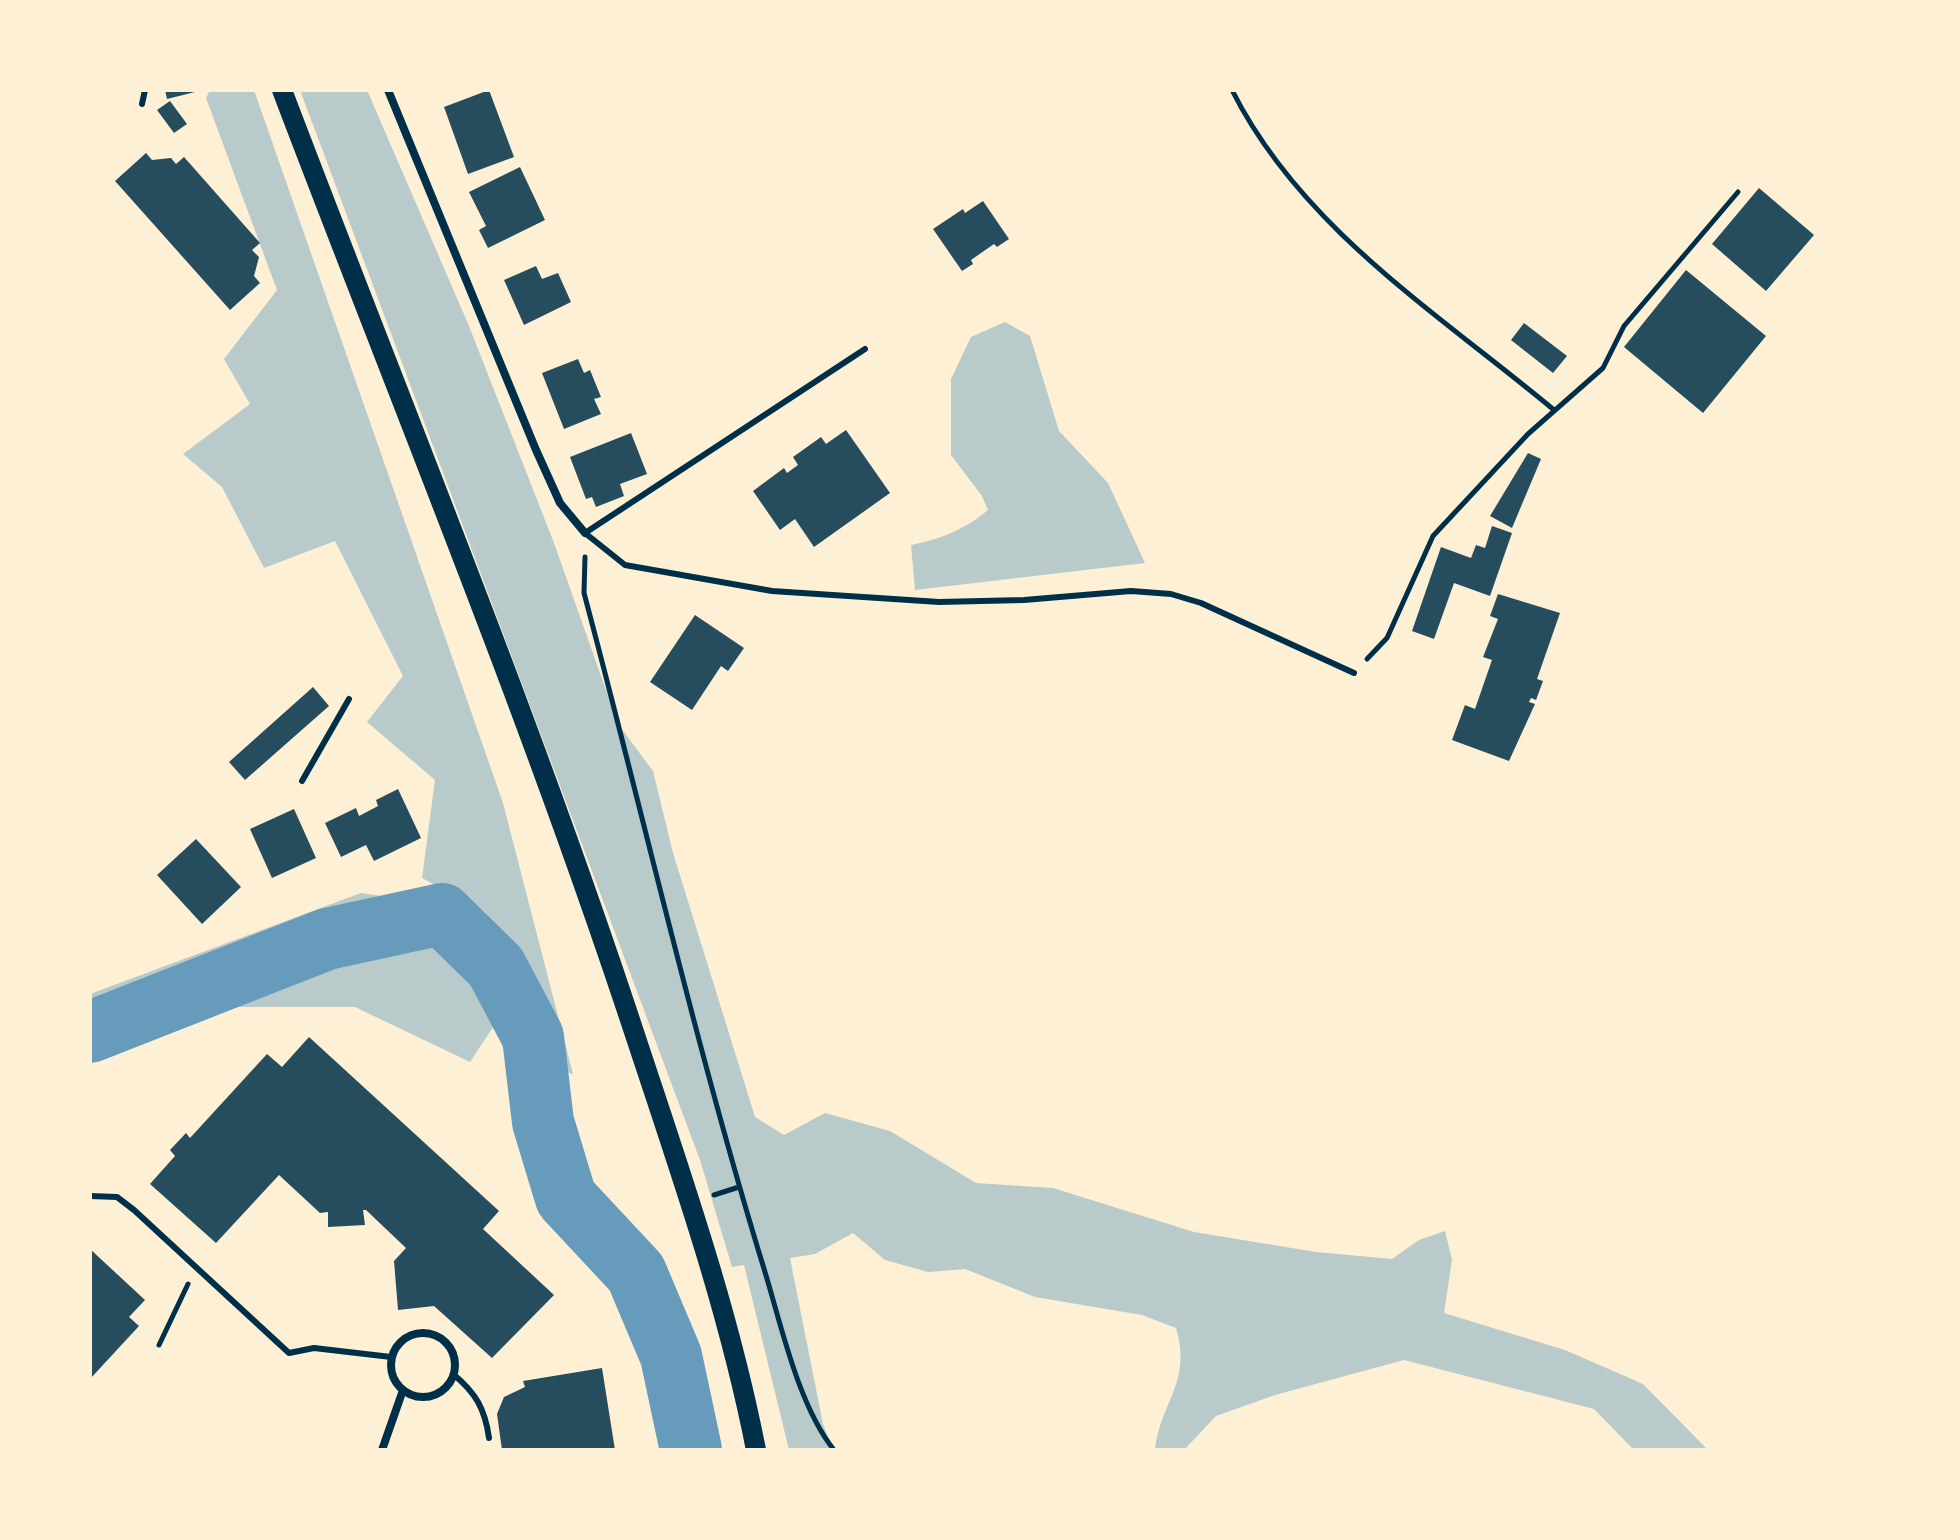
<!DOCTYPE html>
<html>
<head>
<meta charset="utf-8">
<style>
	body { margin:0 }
	#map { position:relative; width:1960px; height:1540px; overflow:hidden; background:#fdf0d5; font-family:Literata,serif }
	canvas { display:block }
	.frame { position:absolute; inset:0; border:92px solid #fdf0d5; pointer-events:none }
</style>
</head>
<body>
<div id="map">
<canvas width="1960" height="1540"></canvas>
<div class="frame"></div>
</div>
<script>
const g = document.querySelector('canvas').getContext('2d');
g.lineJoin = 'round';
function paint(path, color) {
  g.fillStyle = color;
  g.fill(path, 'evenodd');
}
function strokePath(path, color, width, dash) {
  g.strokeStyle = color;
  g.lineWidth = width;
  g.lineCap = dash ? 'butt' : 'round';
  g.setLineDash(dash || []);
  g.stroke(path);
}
const green = new Path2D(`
	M210,90H254L503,803L573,1074L508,1051L485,912L422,878L435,780L367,722L403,676L335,541L264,568L222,487L183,454L250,404L224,359L277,290L206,98Z
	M300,90H367L469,326L554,543L618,724L653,771L673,853L755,1117L784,1135L825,1113L890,1131L976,1183L1053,1188L1194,1232L1316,1252L1392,1259L1419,1240L1445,1231L1452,1260L1444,1313L1565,1350L1643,1384L1708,1450H1634L1594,1409L1404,1360L1275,1395L1216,1416L1184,1450H1155C1161,1400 1192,1383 1176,1328L1142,1315L1035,1297L965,1269L928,1272L885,1260L853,1233L815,1254L790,1258L823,1424L833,1450H789L744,1265L732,1267L700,1160Z
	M1005,322L1030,336L1059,431L1108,483L1145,563L915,590L911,545C941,539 964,530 988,510L982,496L951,455V379L971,337Z
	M361,893L423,902L497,1021L470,1062L355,1007H232L90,1051V994Z`);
const river = new Path2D(`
	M90,1032L327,939L442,914L496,967L533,1037L543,1122L566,1198L636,1273L671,1356L691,1450`);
const building = new Path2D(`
	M165,90H199V91L167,99Z
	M489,90L514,157L468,174L444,107Z
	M170,101L187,124L174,133L157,110Z
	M146,153L152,160L171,158L176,164L184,157L260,243L252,250L259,257L254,276L260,283L230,310L115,181Z
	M520,167L545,220L488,248L479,230L486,226L469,192Z
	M1759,188L1814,235L1766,291L1712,244Z
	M983,201L1009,239L997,247L994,244L971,260L973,264L962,271L933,229L963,209L965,213Z
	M536,266L542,279L558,273L571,302L524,325L504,280Z
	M1686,270L1766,336L1703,413L1624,347Z
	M1524,323L1567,356L1553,373L1511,340Z
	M578,359L584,373L590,370L601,397L594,399L601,414L564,429L542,373Z
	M846,430L890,493L814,547L795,519L780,530L753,491L784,468L787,473L798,465L793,457L821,437L826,444Z
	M631,433L647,474L620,484L624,496L596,507L592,497L586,499L570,457Z
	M1528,453L1541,459L1512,528L1490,516Z
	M1492,526L1512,533L1490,596L1454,583L1434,639L1412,631L1441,547L1471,558L1476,545L1485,548Z
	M1498,594L1560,613L1537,679L1543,681L1536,700L1531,698L1529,702L1535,704L1509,761L1452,740L1465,705L1475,709L1492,660L1483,657L1498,619L1490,616Z
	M695,615L744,648L728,671L721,666L692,710L650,682Z
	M313,687L329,706L245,780L229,762Z
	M398,789L421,838L374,861L366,845L341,857L325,823L356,808L359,816L378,806L376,800Z
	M294,809L316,858L272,878L250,829Z
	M196,839L241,887L202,924L157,875Z
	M309,1037L499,1211L483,1229L554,1295L492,1358L434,1306L398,1310L394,1261L406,1248L366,1210H363L365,1225L328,1227V1212L320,1213L279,1175L216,1243L150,1184L175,1156L170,1150L186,1133L190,1138L267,1054L282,1067Z
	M90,1249L145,1300L129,1317L139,1326L90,1379Z
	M602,1368L615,1450H502L497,1414L504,1397L525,1387L523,1381Z`);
const path = new Path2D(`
	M1232,90C1301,228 1439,314 1554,410
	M585,557L584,593C643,814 694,1039 761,1259C780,1318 796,1402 834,1450
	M1367,659L1387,638L1433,536L1528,434L1603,368L1624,326L1738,192
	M714,1195L739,1187
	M159,1345L188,1284`);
const service = new Path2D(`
	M142,104L145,90
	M865,349L585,533L625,565L772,591L939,602L1024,600L1131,591L1171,594L1201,603L1354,673
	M302,781L349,699
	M90,1196L117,1197L134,1210L289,1353L314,1348L391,1357
	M453,1374C476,1393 485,1409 489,1438`);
const minor = new Path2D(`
	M388,90L536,450L560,503L585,533
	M391 1365a32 32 0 1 1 64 0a32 32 0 1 1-64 0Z
	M382,1450L403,1390`);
const primary = new Path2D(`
	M282,90C403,409 533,723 639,1047C683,1180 729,1312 756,1450`);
paint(green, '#b9caca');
strokePath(river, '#669bbc', 62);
paint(building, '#264d5e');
strokePath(path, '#003049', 5);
strokePath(service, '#003049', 6);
strokePath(minor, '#003049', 8);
strokePath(primary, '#003049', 20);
</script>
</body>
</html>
